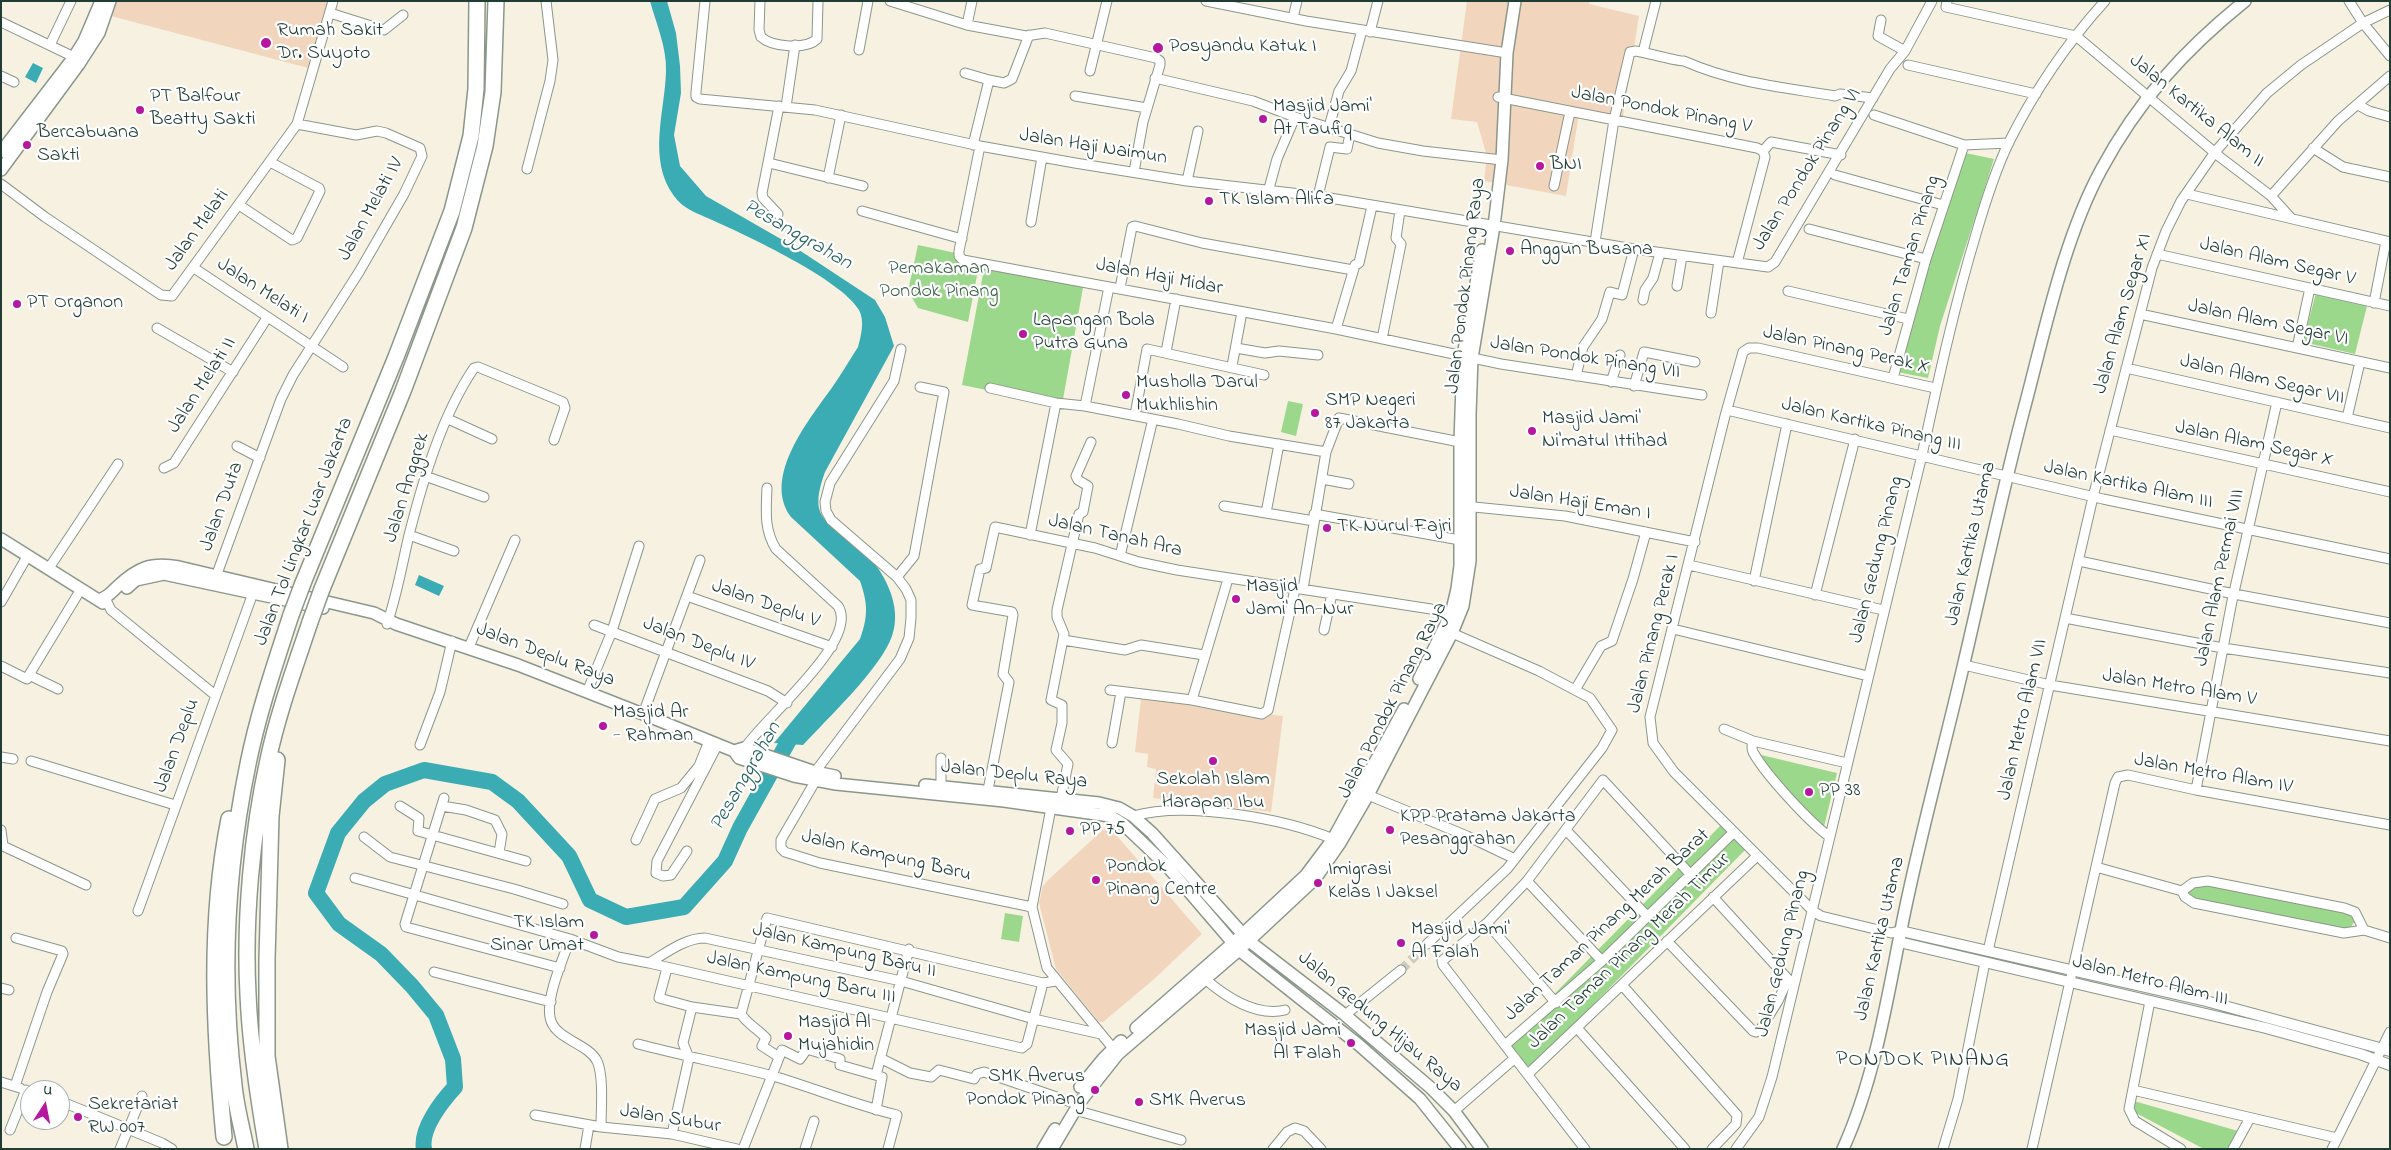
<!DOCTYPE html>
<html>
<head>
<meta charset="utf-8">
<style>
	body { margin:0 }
	#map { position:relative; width:2391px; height:1150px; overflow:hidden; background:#f7f1e2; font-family:"Indie Flower",sans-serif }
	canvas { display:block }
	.frame { position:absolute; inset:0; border:2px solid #1f3d34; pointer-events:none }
	.north { position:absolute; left:20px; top:1080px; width:50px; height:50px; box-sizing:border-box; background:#fff; border:1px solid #a5b1ae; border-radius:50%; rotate:11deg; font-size:14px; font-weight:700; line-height:20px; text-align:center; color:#1f3d34 }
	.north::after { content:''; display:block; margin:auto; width:18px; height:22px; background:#b5179e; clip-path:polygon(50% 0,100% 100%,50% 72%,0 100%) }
</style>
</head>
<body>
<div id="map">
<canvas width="2391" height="1150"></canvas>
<div class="frame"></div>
<div class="north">U</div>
</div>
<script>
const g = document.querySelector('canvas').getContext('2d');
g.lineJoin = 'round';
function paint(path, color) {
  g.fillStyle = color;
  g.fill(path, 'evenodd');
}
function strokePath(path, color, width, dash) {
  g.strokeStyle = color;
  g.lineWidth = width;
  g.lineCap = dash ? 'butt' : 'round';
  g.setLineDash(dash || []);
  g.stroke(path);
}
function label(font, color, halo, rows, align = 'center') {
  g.font = font + ' "Indie Flower",sans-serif';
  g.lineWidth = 4.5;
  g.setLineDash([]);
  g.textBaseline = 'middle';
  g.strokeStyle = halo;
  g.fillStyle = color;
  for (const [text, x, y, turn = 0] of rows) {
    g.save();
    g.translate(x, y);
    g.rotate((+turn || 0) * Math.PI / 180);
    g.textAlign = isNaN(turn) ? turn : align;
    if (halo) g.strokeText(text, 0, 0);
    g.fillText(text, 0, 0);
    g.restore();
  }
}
const built = new Path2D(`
	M115,1H332L312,69L111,16Z
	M1467,1H1589V4L1639,16L1623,117L1579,113L1566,196L1484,181L1487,156L1477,122L1451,119Z
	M1141,699L1283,716L1271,812L1153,798L1156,769L1147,767L1148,754L1135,752Z
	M1110,828L1202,934L1153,980L1103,1022H1099L1056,969L1039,903L1043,886L1048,880L1104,829Z`);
const green = new Path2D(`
	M1961,152L1994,159L1940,326L1928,378L1897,372Z
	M918,245L956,253L979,265L968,322L918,308L908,291Z
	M985,264L1084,282L1062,405L962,385Z
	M2317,289L2368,302L2355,354L2303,342Z
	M1288,401L1303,404L1296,436L1281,432Z
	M1757,754L1837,773L1823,831Z
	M1724,822L1747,848L1528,1071L1507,1042Z
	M2204,884L2348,911L2355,921L2348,931L2197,901L2189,896L2188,890L2195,885Z
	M1005,913L1023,916L1019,942L1001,939Z
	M2134,1101L2238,1131L2227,1149H2204L2134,1112Z`);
const water = new Path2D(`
	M650,1H667L676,33L680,66L681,93L674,135L680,166L706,196L793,246L875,300L885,317L894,346L825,472C805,526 834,521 863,550C884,571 903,606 892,636C881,668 828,718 803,745L774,743L860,639C868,616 868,604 860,581L791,517C762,478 808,421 831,389C840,376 849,361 858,347C861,336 865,321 859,310C842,280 746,235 712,220C699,214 683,209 674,196C647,159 665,112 666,71C667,48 656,23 650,1Z
	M33,63L43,68L36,83L25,77Z
	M419,575L444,586L439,596L415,585Z`);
const river = new Path2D(`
	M424,1149C420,1129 442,1101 455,1087L453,1059L436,1015L412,986L381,954L339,924L316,893L338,833L364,801L385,784L424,770L492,782L518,801L569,856L590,900L626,917L684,907L725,861L740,828L789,740L801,727`);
const minorTunnel = new Path2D(`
	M1401,970L1427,944`);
const minor = new Path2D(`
	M705,1L696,92V97L700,99L815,110L980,146L1075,163L1187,181L1318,196L1634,249L1768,267L1775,262L1890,69L1905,51L1932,1
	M760,1L759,30L761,37C772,47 806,50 817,39L818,1
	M890,1L967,25L1026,36L1045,33L1156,58L1160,61V65L1143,122L1134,172
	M1206,1L1306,21L1507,53
	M1947,1L1946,7L2076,36L2220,157L2271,196L2291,218
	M2349,1L2363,23L2390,56
	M330,13L384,30L403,15
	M1293,18L1297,1
	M1881,20L1878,36L1905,51
	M1,22L74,57
	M967,25L972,1
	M1370,32L1378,1
	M50,45L71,1
	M859,50L868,1
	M1643,52L1656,1
	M1908,65L2036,94
	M1090,71L1107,1
	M965,73L989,80
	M1,76L14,82
	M1155,78L1253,101L1295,117L1378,143L1423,151L1502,160
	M1075,96L1147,108
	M1498,97L1757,148L1763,151L1765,157L1737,263
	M2358,105L2369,111L2390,117
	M786,107L795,45
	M1874,115L1964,145L2009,143
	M1329,127L1339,91L1351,71L1362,30
	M973,145L989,80L1004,83L1012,79L1029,35
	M980,146L959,251V256L963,260L1336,329L1501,364L1702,395
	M2313,148L2343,167L2390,177
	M1763,151L1771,142L1841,155
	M769,163L863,186
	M527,169L550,81L553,60L546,1
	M1835,175L1943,205
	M828,178L841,115
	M1187,181L1198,131
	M1,184L45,217L161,295L172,296L297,124L333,1
	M1554,186L1570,112
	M1268,192L1277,159L1295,117
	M2187,194L2390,242
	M1318,196L1330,147L1347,149L1350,134
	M2271,196L2338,121L2390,76
	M239,205L292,240L297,238L320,191L319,188L270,162
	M862,211L962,239
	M778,214L763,198L762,193L779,106
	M1031,222L1042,157
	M1809,229L1926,259
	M1595,242L1614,120L1630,52L1636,51C1644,52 1679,62 1684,61C1734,83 1782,87 1835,96L1840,94L1873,98
	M2157,254L2390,306
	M194,268L343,367
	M1677,286L1682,256
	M1120,288L1132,227L1135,226L1202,243L1353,270
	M1788,291L1908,319
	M1643,300L1645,290L1653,278L1660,253
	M2374,303L2386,241
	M1711,313L1719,261
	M2140,314L2390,368
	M157,328L233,372
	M1336,329L1355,265L1359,263L1372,206
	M1382,339L1401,244L1396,238L1400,210
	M1236,348L1265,353L1279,351L1318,355
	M2297,348L2310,288
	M1166,352L1176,299
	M1232,366L1242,312
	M2126,368L2390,428
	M1576,376L1583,347L1602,319L1610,292L1622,295L1634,249
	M1893,378L1926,259L1964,145
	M1611,382L1620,355
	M1634,386L1644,352L1695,362
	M990,388L1056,403L1085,406L1178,424L1229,436L1326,452L1339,418L1460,442
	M1085,406L1109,287
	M1727,410L2103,499L2390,559
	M1135,415L1147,349L1264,375
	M2347,418L2360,362
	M448,419L492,439
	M2110,430L2390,492
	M1091,442L1076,476L1078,480L1088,486L1083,512L1079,514L1057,610V617L1064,634L1051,700L1062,705V723L1056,750L1068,764L1061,798L1051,808L1032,907L1047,968L1116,1052
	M237,446L260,458
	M164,468L174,463L267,318
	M425,476L484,497
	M1322,479L1349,484
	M1224,506L1314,521
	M1464,506L1565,516L1695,542
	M1266,513L1279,444
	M1314,514L1460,540
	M409,535L454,551
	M1030,535L1056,403
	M1120,556L1153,419
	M2079,561L2234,594L2390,623
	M1689,565L1883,610
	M49,568L118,464
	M897,577L914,556L944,392L920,387
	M1754,581L1787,424
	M214,582L281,399L293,375L359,272L404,194L422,156L420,148L386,133L377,131L356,135L297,124
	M1303,589L1326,452
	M1815,595L1855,439
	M687,596L832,647
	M105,598L111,610L215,695
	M1,602L28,555
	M2065,618L2223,648L2390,673
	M387,624C397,595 402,565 409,535C423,480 442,415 474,368L478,367L563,402L565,408L554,440
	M594,625L768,691L787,703
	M1673,629L1868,676
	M1324,630L1332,594
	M1063,640L1125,650L1141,645L1204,655
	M469,647L515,540
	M1964,665L2050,685L2390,741
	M1,666L27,679L29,675
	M58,689L29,675L81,589
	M1110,690L1192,700L1228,579
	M1575,690L1601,646L1612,641L1633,579L1646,532
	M587,692L612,631L639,546
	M1192,700L1262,714L1268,710L1295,589
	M643,714L700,560
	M1724,729L1753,741L1847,763
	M1753,741C1752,745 1751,748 1753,752C1765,774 1810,823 1830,837
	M1112,743L1121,692
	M420,745L440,692L452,641
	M742,752C759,722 861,641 838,606L776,549C764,530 766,511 767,488
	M1,757L13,759
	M31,761L175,805
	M815,772L900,659L909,638L911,618V600L906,589L897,577L831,520L826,511L825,502L830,483L894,381L901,349
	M816,780L781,840V848L785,852L820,863L1032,907
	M941,787V758
	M988,790L1009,682L1003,674L1013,615L1012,612L972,605L980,569L986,568L995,527L1095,548L1139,562L1177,570L1431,609L1455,616
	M2196,790L2232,601L2277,402
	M1368,795L1467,836L1515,859
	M444,798L405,924L406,927L560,968
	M400,806L419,818L418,831L526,861
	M442,806L466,810L495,820L502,834L499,853
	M1133,816C1185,801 1283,818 1333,839
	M1,830L3,846L86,885
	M1566,830L1648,917
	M364,837L390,857L514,889L563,904
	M636,840L655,799L681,788L699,766L709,741
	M687,851L671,875L663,876L656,873L657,861L718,744
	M2096,867L2182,891L2185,897L2194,903L2344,933L2364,930L2390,938
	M355,878L570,939L618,957L649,963L1022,1048L1027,1044L1043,983L1056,981
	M1527,881L1602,961
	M2182,891L2193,883L2208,881L2344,908L2355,912L2364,930
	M138,911L253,593
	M1487,923L1556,1003
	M1901,931L1891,933L1821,916L1813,911L1674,772L1653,743L1650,717L1725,416L1743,352L1749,348H1758L1935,388
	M570,939C563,959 546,997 550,1017C553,1039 588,1043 597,1061C604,1076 601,1110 601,1127
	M1667,941L1753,1031L1756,1032L1760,1030L1778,1001L1788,979L1713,897
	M1427,944L1507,869L1602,748L1612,730L1590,698L1539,671L1452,633
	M1988,951L2093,497L2152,268L2166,231L2181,201L2215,152L2267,93L2301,65L2363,23L2390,10
	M649,963C666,953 685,938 705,938L901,981L1034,1019L1101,1034
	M667,968L659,998L692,1007
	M434,972L551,1002
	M1205,979C1226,997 1256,1017 1285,1010
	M1622,985L1737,1115L1736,1124L1712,1149
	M1,988L9,990
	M2150,1001L2129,1109L2135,1121L2181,1149
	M741,1014L767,918L1043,983
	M741,1014C747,1024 758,1029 766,1038L762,1046L779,1057
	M1345,1015L1401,970
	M1577,1028L1685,1149
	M638,1044C683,1056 728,1064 773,1076C814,1088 855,1105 897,1115L888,1149
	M1505,1045L1602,961L1734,832
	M880,1058L910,1073L931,1077L939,1070L974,1079L977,1074L984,1072L1071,1102
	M1528,1074L1757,856
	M876,1075L909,949
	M1,1082L20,1088
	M15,1086L47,992L63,954L62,951L16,938
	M2133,1090L2337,1138
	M60,1101L162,1143L172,1149
	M1075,1110L1181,1140
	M1454,1111L1515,1058
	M535,1115L601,1127L672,1134L737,1149
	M10,1130L26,1090
	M672,1134L689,1058L683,1043L692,1007L741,1014
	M120,1149L142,1096
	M585,1149L589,1125
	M743,1149L782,1050L800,1059L807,1049L840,1059V1065L882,1077L876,1110
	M805,1149L814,1121
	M1273,1149L1287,1132L1295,1128L1304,1131L1321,1149
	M1585,1149L1443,965L1442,961L1487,923L1527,881L1603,780L1691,875
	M1736,1149L1759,1117L1772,1077L1922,455C1938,381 1954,307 1976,234C1985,203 1995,171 2009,142C2034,92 2067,43 2105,1
	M1943,1149L1958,1099L1985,962
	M2032,1149L2115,783L2118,777L2128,775L2196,790L2390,825
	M2233,1149L2250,1118
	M2332,1149L2390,1032`);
const tertiary = new Path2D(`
	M1901,931L2206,1001L2390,1051
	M1899,942L2266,1028L2360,1054L2390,1065`);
const secondary = new Path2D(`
	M1,152L74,57L84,41L101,1
	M1,170L79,64L99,33L110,1
	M1,539L103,603
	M127,588L136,580L164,574L323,608
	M98,600C106,598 111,593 117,587C138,567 151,562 179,567L374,613L396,624L518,665L643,714L734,751L739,758L794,776L836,784L1004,801L1110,816L1123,824L1167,866L1239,950L1359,1045L1420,1099L1460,1149
	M1419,679L1451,614L1457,589L1460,566V442L1463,356L1482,250
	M734,751L744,748L815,772L835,776
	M925,785L1099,803L1119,808L1133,816L1152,833L1249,941L1345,1015L1431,1088L1454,1111L1482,1149
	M1136,1028L1233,943L1306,875L1333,839L1404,709
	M1080,1087L1103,1059L1121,1041
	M1043,1149L1055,1129
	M1052,1149L1080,1102L1118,1054L1239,950L1315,879L1340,843L1368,795L1452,633L1463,606L1470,561V414L1472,358L1494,226L1502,160L1507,53L1515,1
	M1843,1149C1876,1076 1888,993 1904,915C1921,832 1944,749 1963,667C1983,582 2001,497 2023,413C2044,335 2063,240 2101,170C2138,101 2184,50 2245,1`);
const motorway = new Path2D(`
	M303,583L396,357L452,211L471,136L476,89L477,1
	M322,589L403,391L464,228L485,146L493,92L496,1
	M277,760L271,816L267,959V1056L280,1149
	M224,1137C214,1031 208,924 229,819
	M246,1149C242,1128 236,1107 234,1085C221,979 226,870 248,764C258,714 275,664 291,615
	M267,1149C258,1097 250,1046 248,994C244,920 252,832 268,760C278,713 295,667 310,622`);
const motorwayBridge = new Path2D(`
	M291,615L303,583
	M310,622L322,589`);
const markers = [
	[266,43,6,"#b5179e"],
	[1158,48,6,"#b5179e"],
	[140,110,5,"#b5179e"],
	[1263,119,5,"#b5179e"],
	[27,145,5,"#b5179e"],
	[1540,166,5,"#b5179e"],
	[1209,201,5,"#b5179e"],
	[1510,251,5,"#b5179e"],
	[17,304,5,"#b5179e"],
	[1023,334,5,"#b5179e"],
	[1126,395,5,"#b5179e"],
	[1315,413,5,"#b5179e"],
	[1532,431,5,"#b5179e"],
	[1327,528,5,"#b5179e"],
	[1236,599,5,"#b5179e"],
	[603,726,5,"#b5179e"],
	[1213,761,5,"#b5179e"],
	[1809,792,5,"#b5179e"],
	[1390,830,5,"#b5179e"],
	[1070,831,5,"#b5179e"],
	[1096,880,5,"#b5179e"],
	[1318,883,5,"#b5179e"],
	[594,935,5,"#b5179e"],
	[1401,943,5,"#b5179e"],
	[788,1036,5,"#b5179e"],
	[1351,1043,5,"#b5179e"],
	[1095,1090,5,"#b5179e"],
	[1139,1102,5,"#b5179e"],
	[78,1117,5,"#b5179e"]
];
const poiNames = [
	["Rumah Sakit",277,32],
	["Dr. Suyoto",277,55],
	["Posyandu Katuk I",1169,48],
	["PT Balfour",150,98],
	["Beatty Sakti",150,121],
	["Masjid Jami'",1273,108],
	["At Taufiq",1273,131],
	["Bercabuana",37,134],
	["Sakti",37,157],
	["BNI",1550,166],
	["TK Islam Alifa",1219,201],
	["Anggun Busana",1520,251],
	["PT Organon",27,304],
	["Lapangan Bola",1033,322],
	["Putra Guna",1033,345],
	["Musholla Darul",1136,384],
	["Mukhlishin",1136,407],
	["SMP Negeri",1325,402],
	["87 Jakarta",1325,425],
	["Masjid Jami'",1542,420],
	["Ni'matul Ittihad",1542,443],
	["TK Nurul Fajri",1337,528],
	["Masjid",1246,588],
	["Jami' An-Nur",1246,611],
	["Masjid Ar",613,714],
	["- Rahman",613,737],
	["Sekolah Islam",1213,781,"center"],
	["Harapan Ibu",1213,804,"center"],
	["PP 38",1819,792],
	["KPP Pratama Jakarta",1400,818],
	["Pesanggrahan",1400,841],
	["PP 75",1080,831],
	["Pondok",1106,868],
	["Pinang Centre",1106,891],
	["Imigrasi",1328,871],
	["Kelas I Jaksel",1328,894],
	["TK Islam",584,924,"right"],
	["Sinar Umat",584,947,"right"],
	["Masjid Jami'",1411,931],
	["Al Falah",1411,954],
	["Masjid Al",798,1024],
	["Mujahidin",798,1047],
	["Masjid Jami",1341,1032,"right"],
	["Al Falah",1341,1055,"right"],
	["SMK Averus",1085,1078,"right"],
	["Pondok Pinang",1085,1101,"right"],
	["SMK Averus",1149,1102],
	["Sekretariat",88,1106],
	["RW 007",88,1129]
];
const streetNames = [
	["Jalan Pondok Pinang V",1661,111,11],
	["Jalan Kartika Alam II",2196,112,39],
	["Jalan Haji Naimun",1093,148,9],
	["Jalan Pondok Pinang VI",1808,170,-58],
	["Jalan Melati IV",372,210,-61],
	["Jalan Melati",198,231,-54],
	["Jalan Taman Pinang",1911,256,-73],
	["Jalan Alam Segar V",2277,263,13],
	["Jalan Haji Midar",1159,278,11],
	["Jalan Pondok Pinang Raya",1467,286,-83],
	["Jalan Melati I",262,292,33],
	["Jalan Alam Segar XI",2124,314,-74],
	["Jalan Alam Segar VI",2268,324,12],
	["Jalan Pinang Perak X",1846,351,12],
	["Jalan Pondok Pinang VII",1585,359,9],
	["Jalan Alam Segar VII",2262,381,13],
	["Jalan Melati II",203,386,-57],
	["Jalan Kartika Pinang III",1871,426,13],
	["Jalan Alam Segar X",2254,445,12],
	["Jalan Kartika Alam III",2128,486,12],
	["Jalan Anggrek",408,488,-73],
	["Jalan Haji Eman I",1580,504,9],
	["Jalan Duta",223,507,-70],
	["Jalan Tol Lingkar Luar Jakarta",305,532,-69],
	["Jalan Tanah Ara",1115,537,13],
	["Jalan Kartika Utama",1972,544,-77],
	["Jalan Gedung Pinang",1878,560,-76],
	["Jalan Alam Permai VIII",2221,578,-78],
	["Jalan Deplu V",765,605,19],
	["Jalan Pinang Perak I",1655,634,-76],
	["Jalan Deplu IV",698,645,21],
	["Jalan Deplu Raya",545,656,21],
	["Jalan Metro Alam V",2179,689,9],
	["Jalan Pondok Pinang Raya",1394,701,-63],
	["Jalan Metro Alam VII",2024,720,-77],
	["Jalan Deplu",178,746,-70],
	["Jalan Metro Alam IV",2213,775,10],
	["Jalan Deplu Raya",1014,776,6],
	["Jalan Kampung Baru",886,857,13],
	["Jalan Taman Pinang Merah Barat",1608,926,-43],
	["Jalan Kartika Utama",1881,939,-77],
	["Jalan Kampung Baru II",844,952,13],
	["Jalan Taman Pinang Merah Timur",1630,952,-44],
	["Jalan Gedung Pinang",1784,954,-76],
	["Jalan Kampung Baru III",801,979,12],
	["Jalan Metro Alam III",2150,982,14],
	["Jalan Gedung Hijau Raya",1379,1023,40],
	["Jalan Subur",670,1120,9]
];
const parkNames = [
	["Pemakaman",939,270],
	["Pondok Pinang",939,293]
];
const waterNames = [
	["Pesanggrahan",797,236,30],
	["Pesanggrahan",747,777,-60]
];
const quarterNames = [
	["PONDOK PINANG",1923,1061]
];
paint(built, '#f1d5bd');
paint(green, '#9cd88b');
paint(water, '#3bacb3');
strokePath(river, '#3bacb3', 16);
strokePath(minorTunnel, '#cccdbf', 9, [9, 4.5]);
strokePath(minor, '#8b978b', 11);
strokePath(tertiary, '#8b978b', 12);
strokePath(secondary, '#8b978b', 14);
strokePath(motorway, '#8b978b', 18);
strokePath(minor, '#fff', 9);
strokePath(tertiary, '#fff', 10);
strokePath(secondary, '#fff', 11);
strokePath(motorway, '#fff', 15);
strokePath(motorwayBridge, '#8b978b', 18, []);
strokePath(motorwayBridge, '#fff', 15);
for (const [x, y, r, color] of markers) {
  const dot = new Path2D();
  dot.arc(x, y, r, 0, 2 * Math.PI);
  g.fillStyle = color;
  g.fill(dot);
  strokePath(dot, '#fff', 2);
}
label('20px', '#1f3d34', '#fff', poiNames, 'left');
label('20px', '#1f3d34', '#fff', streetNames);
label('20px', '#3e644a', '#fff', parkNames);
label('italic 21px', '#296460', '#fff', waterNames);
g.letterSpacing = '1px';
label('22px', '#1f3d34', '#fff', quarterNames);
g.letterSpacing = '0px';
</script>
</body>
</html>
